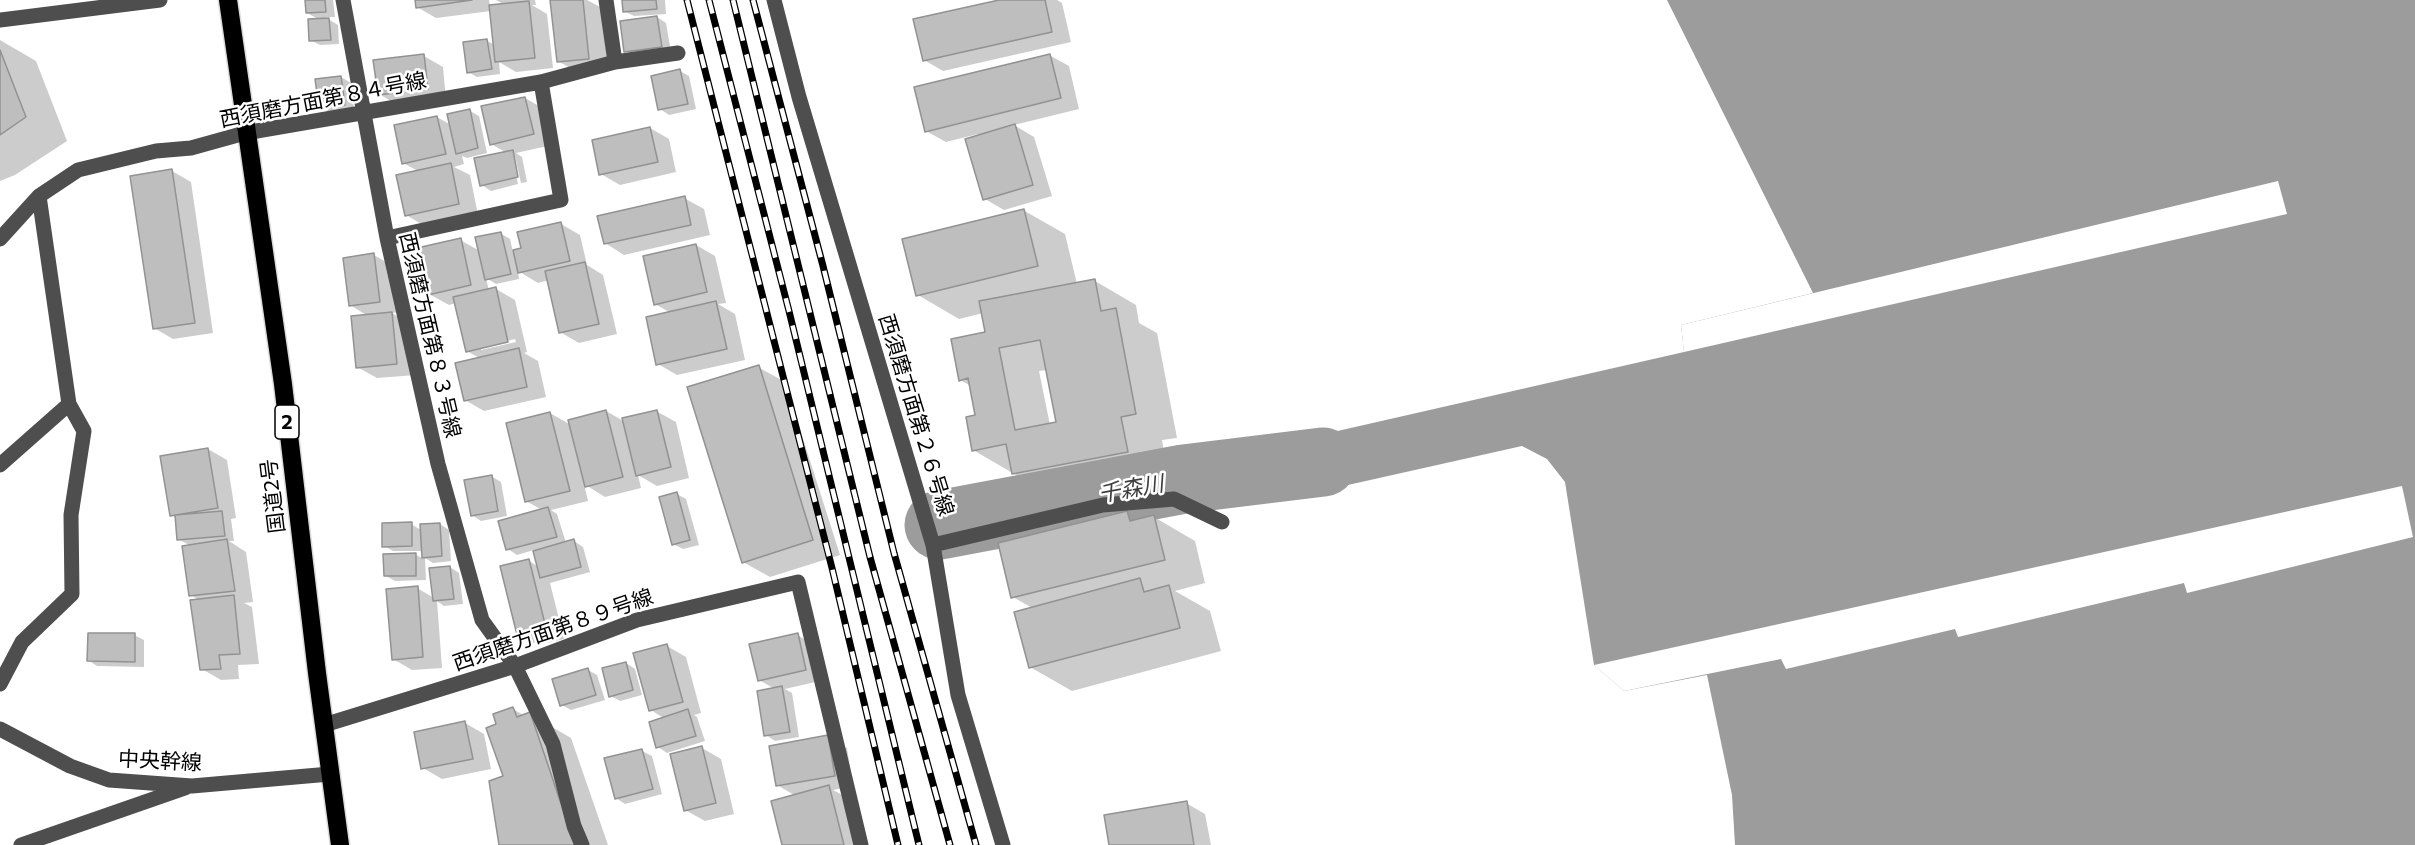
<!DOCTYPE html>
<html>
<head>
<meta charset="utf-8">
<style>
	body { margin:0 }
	canvas { display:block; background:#fff }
</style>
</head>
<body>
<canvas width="2415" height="845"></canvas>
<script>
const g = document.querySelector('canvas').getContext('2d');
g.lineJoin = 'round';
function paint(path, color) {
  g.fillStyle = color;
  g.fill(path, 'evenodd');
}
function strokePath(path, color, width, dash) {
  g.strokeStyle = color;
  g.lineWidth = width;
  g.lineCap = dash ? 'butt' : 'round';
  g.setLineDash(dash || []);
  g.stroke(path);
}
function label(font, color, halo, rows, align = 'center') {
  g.font = font + ' Commissioner,"Noto Sans JP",sans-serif';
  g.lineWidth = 5;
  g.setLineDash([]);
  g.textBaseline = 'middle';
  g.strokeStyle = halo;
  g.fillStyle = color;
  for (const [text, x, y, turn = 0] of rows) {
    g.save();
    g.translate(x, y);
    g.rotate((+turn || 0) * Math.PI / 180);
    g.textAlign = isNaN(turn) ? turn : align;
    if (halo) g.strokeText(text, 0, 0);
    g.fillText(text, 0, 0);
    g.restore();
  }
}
const water = new Path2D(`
	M1667,0H2415V845H1735L1732,795L1707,675L1624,691L1594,665L1565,482L1547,459L1522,446L1330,489L1320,435L1684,352L1681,325L1813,293Z`);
const pier = new Path2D(`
	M2278,181L2287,214L1684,352L1681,325Z
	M2402,486L2413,537L2187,593L2184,583L1958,637L1955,629L1786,669L1781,659L1624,691L1594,665Z`);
const shadow = new Path2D(`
	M307,0H333L335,17H325L338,25L339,44L320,45L310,40L320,20L307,13Z
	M416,0H489L490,7L505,5L496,0H535L536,5H532L547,14L553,68L516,72L499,62L500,74L477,77L468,72L487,41L495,45L491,11L436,18L417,7Z
	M556,0H587L602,8L608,69L577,72L558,61Z
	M624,0H665L666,14L634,16L624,11Z
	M1006,0H1057L1062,3L1071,42L943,71L924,60Z
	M657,17L666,23L671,52L635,57L626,51Z
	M0,40L36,61L67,141L15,175L0,181Z
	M1049,55L1069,66L1079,109L1014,125L1034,137L1052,196L1004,210L985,199L978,134L946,142L926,131Z
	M424,56L443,67L446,99L398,105L379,94Z
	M680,71L689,76L696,109L669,115L660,109Z
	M341,77L351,83L354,110L330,112L320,107Z
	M525,98L544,109L552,145L516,153L522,157L527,182L521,183L515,156H512L518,184L491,191L482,185L507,153L491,144Z
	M470,111L479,116L487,153L467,158L462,156L464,164L454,167L470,175L478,215L425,226L406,215L418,171L403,163L437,117L451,125Z
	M650,128L669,139L676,172L620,185L601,174Z
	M172,171L191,182L213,333L173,339L154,328Z
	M684,198L704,209L710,235L624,255L605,243Z
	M1023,210L1065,234L1077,284L1095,281L1136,305L1139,323L1157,333L1177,438L1162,440L1168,475L1054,497L973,450L976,417L971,386L960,380L987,334L983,313L959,319L918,295ZM1048,370L1058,423L1050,425L1039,371Z
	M561,224L580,235L587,265L603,275L617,334L579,343L560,332L549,280L538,283L518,271L519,279L496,284L486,278L489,291L496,289L515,300L527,352L524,353L538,361L546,397L484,411L465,400L481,359L467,351L456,303L449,305L429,294L460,240L480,251L500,233L510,239L513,252L523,249ZM515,339L516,342L481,350V347Z
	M696,245L715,256L726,303L718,304L735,314L745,360L677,375L658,364L671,313L655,304Z
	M374,255L393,266L399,312L392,313L411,324L416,375L377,378L357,367L368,316L350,305Z
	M758,367L785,382L840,555L770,577L743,562Z
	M606,411L625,422L656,411L676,422L689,478L657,486L638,475L641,488L605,497L584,484L588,501L551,510L557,514L566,543L574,541L583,547L590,572L550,583L564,639L538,645L519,634L529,561L539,567L534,550L517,555L508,549L542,510L526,501L550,413L571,425Z
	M208,449L227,460L236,518L231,519L234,541H229L246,552L253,602L244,603L252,607L259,664L238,665L239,679L221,680L202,669L199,600L191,595V546L178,539L176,518L172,515Z
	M491,476L501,482L507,516L481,521L472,515Z
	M677,494L686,499L699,545L683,549L673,544Z
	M1127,513L1140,520L1154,517L1195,541L1205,583L1175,591L1210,611L1221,651L1072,691L1030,667L1032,608L1013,597Z
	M411,524L421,530L440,524L449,530L451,561L433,563L425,558L426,580L395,581L386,576L416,555L424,559L423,551H393L384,546Z
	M450,567L459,573L463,604L444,606L437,601L442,668L412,670L393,659L417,588L434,598Z
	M134,635L144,640V667L97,666L88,660Z
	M797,635L817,646L824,680L785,689L792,693L799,737L775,741L766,735L775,689L759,680Z
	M667,646L686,657L701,713L694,715L697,717L705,741L667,753L658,747L665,719L651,710Z
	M626,663L635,669L642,695L620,701L611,696Z
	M588,670L597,675L605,700L571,710L562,705Z
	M513,709L525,716L530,714L571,738L608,845H501L505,777L498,725Z
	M465,723L484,734L491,769L442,779L423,768Z
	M828,737L847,748L853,786L833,790L848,798L859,845H784L796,796L777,785Z
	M702,748L721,759L734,814L705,821L685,810Z
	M642,751L652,756L662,794L625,804L616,798Z
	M1186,803L1205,814L1211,845H1110Z`);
const river = new Path2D(`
	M939,525L1184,479L1323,462`);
const building = new Path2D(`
	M305,0H325L326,12L306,13Z
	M415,0H472L416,8Z
	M550,0H583L589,59L557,62Z
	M622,0H656L657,9L623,12Z
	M999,0H1045L1052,32L923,61L913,19Z
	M529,1L535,58L495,62L489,5Z
	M657,16L662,47L624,52L620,21Z
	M329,18L331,40L309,41L308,19Z
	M487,39L492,69L467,73L463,42Z
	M0,50L26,117L0,135Z
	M424,54L428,89L378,95L373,60Z
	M1050,54L1061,98L925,132L914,87Z
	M680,69L688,104L658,110L651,76Z
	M341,76L345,105L319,108L315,79Z
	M525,97L534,134L490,145L481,106Z
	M470,109L478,148L456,154L447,114Z
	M437,116L446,154L402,164L394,125Z
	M1015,124L1033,185L983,200L965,139Z
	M650,127L658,162L599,175L592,140Z
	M513,150L518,177L480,186L474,158Z
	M451,163L459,204L405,216L396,175Z
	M172,169L195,323L153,329L130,176Z
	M685,196L691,225L604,244L597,216Z
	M1024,209L1038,266L916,296L902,239Z
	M561,222L570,261L518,273L513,250L521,248L517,232Z
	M501,232L511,274L485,280L475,237Z
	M461,238L471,285L428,295L417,248Z
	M696,244L707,292L654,305L643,256Z
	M374,253L380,302L349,306L343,258Z
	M585,262L599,324L559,333L545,271Z
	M1095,279L1101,311L1116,308L1136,414L1121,417L1128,452L1012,474L1006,444L972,451L966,417L975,415L968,378L959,381L951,339L985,332L979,301ZM1040,340L1056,422L1015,430L999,348Z
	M496,287L508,342L466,352L453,297Z
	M716,301L727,349L656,365L646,317Z
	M392,312L397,364L356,368L351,316Z
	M519,348L527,387L464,401L455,363Z
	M759,365L813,540L742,563L687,387Z
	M606,410L623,477L585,487L568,420Z
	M657,410L671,467L636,476L622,418Z
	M550,412L570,491L525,502L506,423Z
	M208,448L218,508L170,516L160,456Z
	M492,475L498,511L471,516L464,480Z
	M677,492L690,540L672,545L659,497Z
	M548,507L557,537L506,550L498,521Z
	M222,511L225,536L177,540L175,515Z
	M1127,511L1130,521L1154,515L1165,560L1011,598L998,543Z
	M412,522V546L382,547V523Z
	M440,523L442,556L422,558L420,524Z
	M227,539L235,591L189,596L182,546Z
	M574,539L581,567L540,578L533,551Z
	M416,553V576H384L383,554Z
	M529,559L546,628L517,635L500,566Z
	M450,566L454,599L433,601L429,568Z
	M1140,578L1144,592L1169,585L1180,628L1029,668L1014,612Z
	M418,586L423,657L392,660L386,589Z
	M234,595L240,654L219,655L221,669L200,670L190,600Z
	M88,633H135V662L87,661Z
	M798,633L806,670L758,681L749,644Z
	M667,644L683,702L649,711L633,653Z
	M626,662L633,690L609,697L602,668Z
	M588,668L596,695L560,706L552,679Z
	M782,686L790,732L764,736L757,691Z
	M513,707L517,717L530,712L575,845H499L489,781L503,776L486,728L496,724L493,714Z
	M688,709L696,736L656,748L649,722Z
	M465,721L473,759L421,769L414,732Z
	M828,735L835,776L776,786L769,746Z
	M702,746L716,803L684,811L670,754Z
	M642,749L653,789L615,799L604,758Z
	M829,785L844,845H782L771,801Z
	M1187,801L1194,845H1109L1104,815Z`);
const minor = new Path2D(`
	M343,0L387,238L438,464L482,620L515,666L553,744L574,826L582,845
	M606,0L615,62
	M774,0L799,97L933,545L958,695L1003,845
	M0,20L160,0
	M387,238L561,200L541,82
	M0,239L39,196L78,170L156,151L191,148L245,133L541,82L615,62L678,53
	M0,465L69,404
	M933,545L1103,505L1174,499L1222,522
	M0,684L22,642L72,594L71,515L84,431L69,404L39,196
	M324,725L515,666L637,620L798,582L861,845
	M0,729L70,766L109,780L192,786L330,774
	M21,845L185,788`);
const highway = new Path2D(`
	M228,0L283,384L317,673L340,845`);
const rail = new Path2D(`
	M687,0L832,568L898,845
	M709,0L789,311L919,845
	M733,0L870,557L950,845
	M753,0L823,266L894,553L976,845`);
const shields = [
	[287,422,24]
];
const shieldNames = [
	["2",287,422]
];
const streetNames = [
	["西須磨方面第８４号線",323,100,-11],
	["西須磨方面第８３号線",430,335,77],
	["西須磨方面第２６号線",916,415,73],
	["国道2号",273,496,-97],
	["西須磨方面第８９号線",553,630,-19],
	["中央幹線",160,761,3]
];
const waterNames = [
	["千森川",1131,489,-10]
];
paint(water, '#9c9c9c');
paint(pier, '#fff');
paint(shadow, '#0003');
strokePath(river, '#9c9c9c', 69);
paint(building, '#bebebe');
strokePath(building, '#929292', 1.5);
strokePath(highway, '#dbdbdb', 21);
strokePath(minor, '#4e4e4e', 15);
strokePath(highway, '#000', 18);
strokePath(rail, '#000', 7);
strokePath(rail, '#fff', 4.5, [14]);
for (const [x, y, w] of shields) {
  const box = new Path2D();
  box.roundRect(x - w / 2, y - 17, w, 34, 4.5);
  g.fillStyle = '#fff';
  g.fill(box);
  strokePath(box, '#000', 1.5);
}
label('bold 20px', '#000', null, shieldNames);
label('21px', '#000', '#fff', streetNames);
label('italic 22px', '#3d3d3d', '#fff', waterNames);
</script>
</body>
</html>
